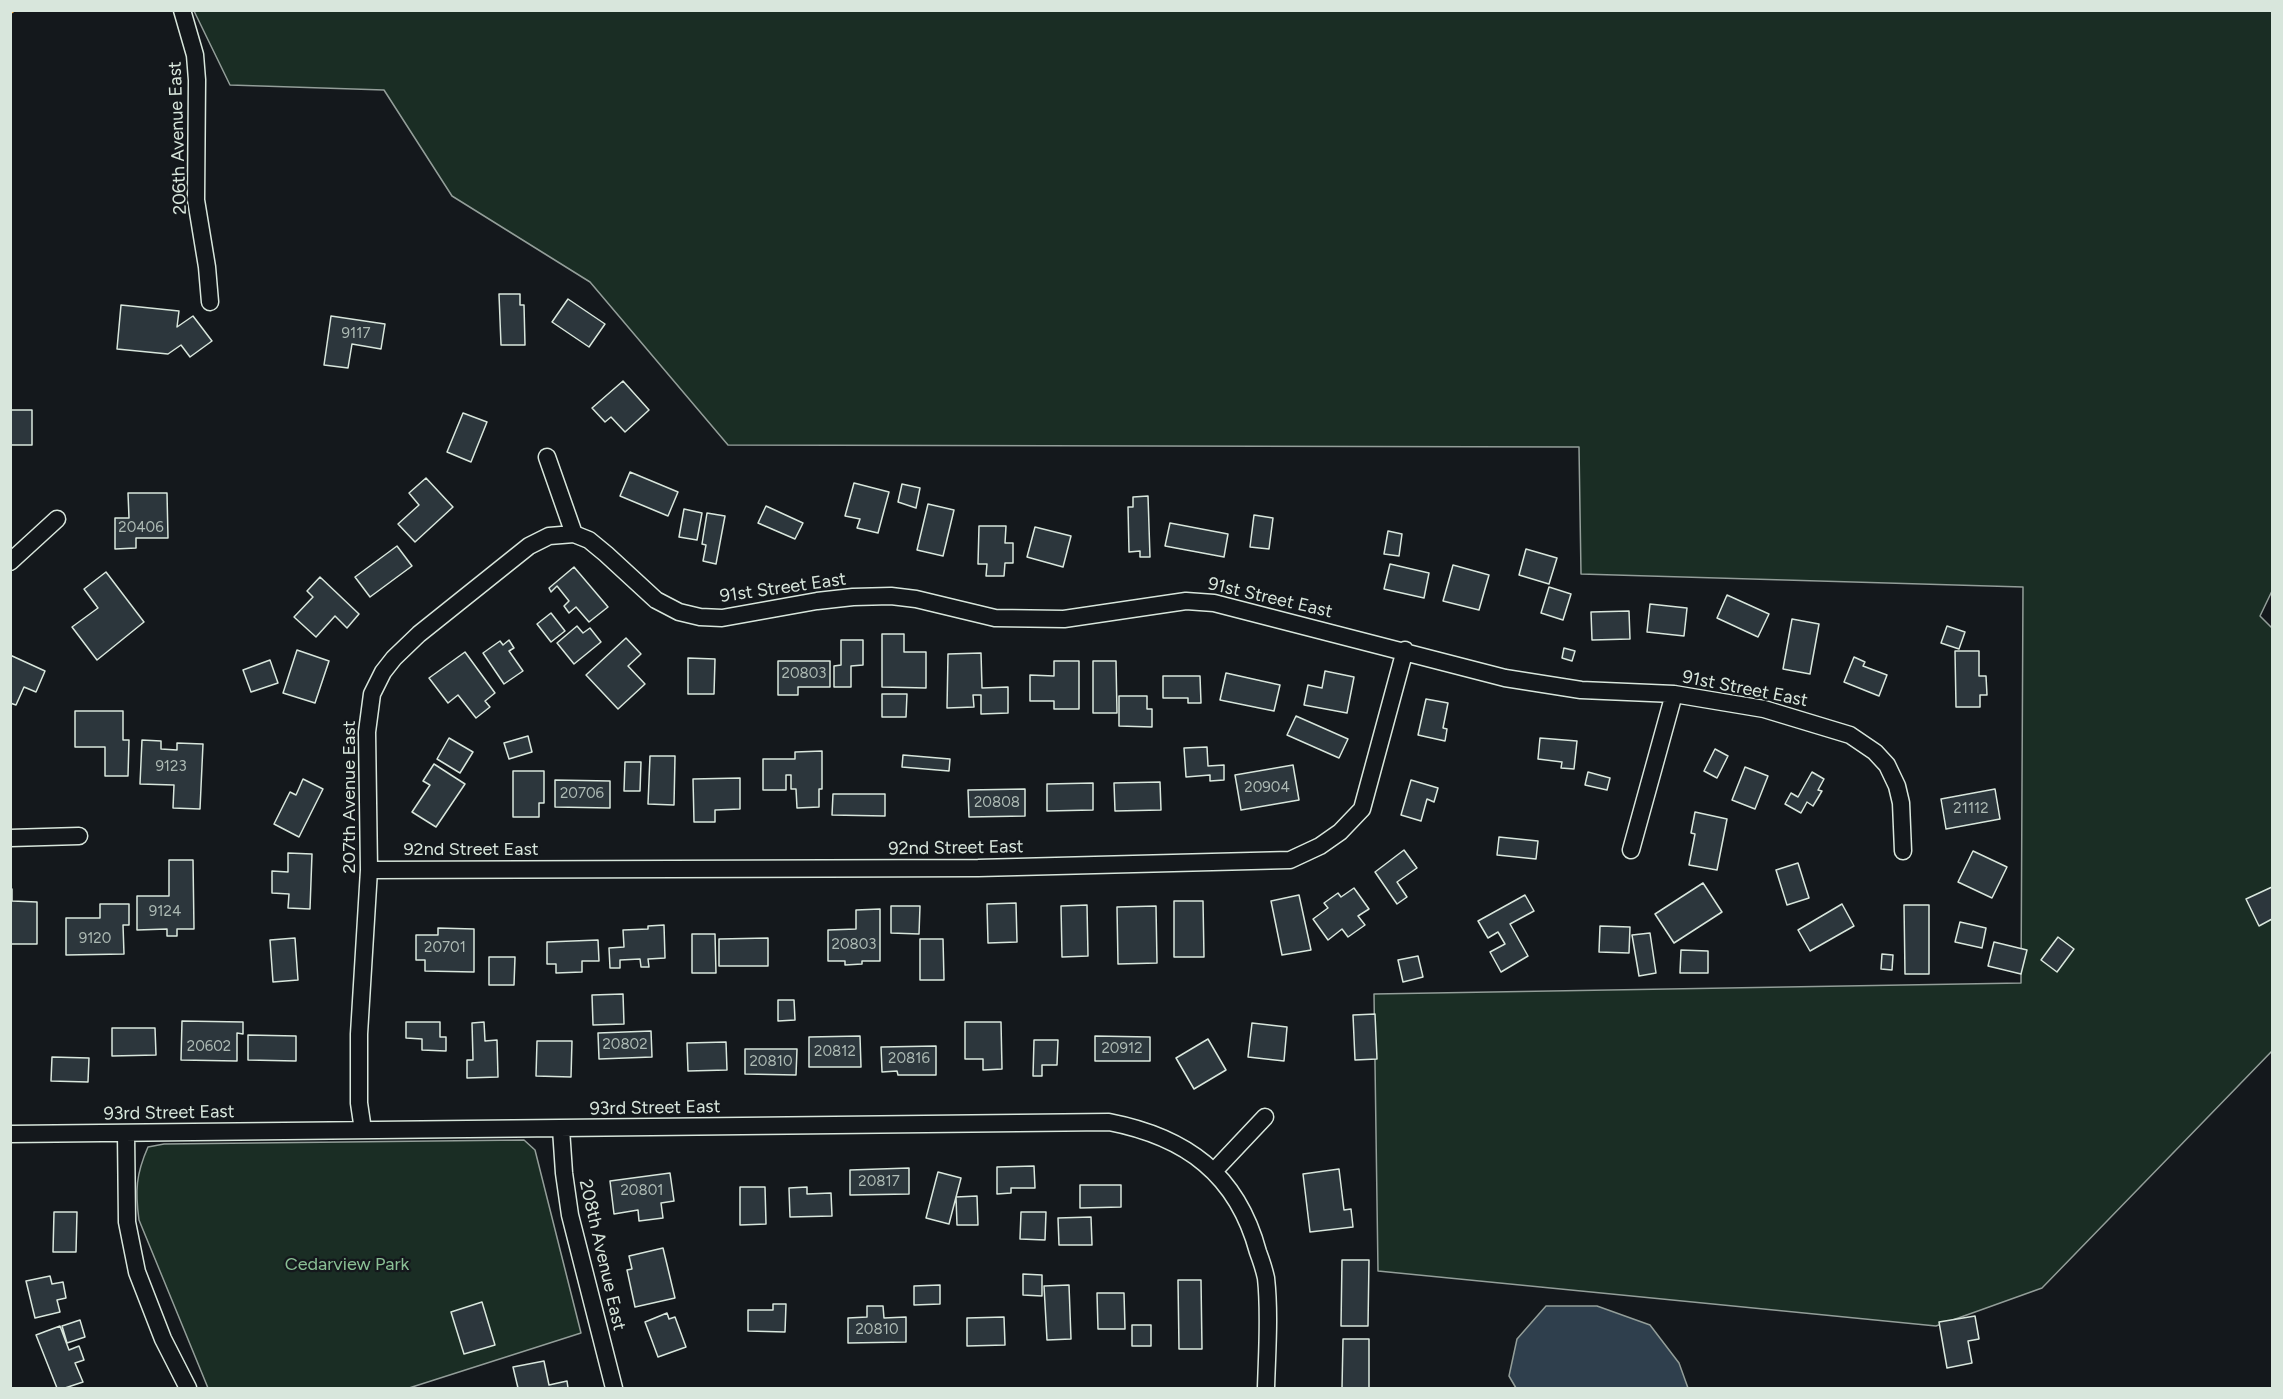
<!DOCTYPE html>
<html>
<head>
<meta charset="utf-8">
<style>
	body { margin:0 }
	#map { position:relative; width:2283px; height:1399px; overflow:hidden; background:#14181c; font-family:Figtree,sans-serif }
	canvas { display:block }
	.frame { position:absolute; inset:0; border:12px solid #d8e6dc; pointer-events:none }
</style>
</head>
<body>
<div id="map">
<canvas width="2283" height="1399"></canvas>
<div class="frame"></div>
</div>
<script>
const g = document.querySelector('canvas').getContext('2d');
g.lineJoin = 'round';
function paint(path, color) {
  g.fillStyle = color;
  g.fill(path, 'evenodd');
}
function strokePath(path, color, width, dash) {
  g.strokeStyle = color;
  g.lineWidth = width;
  g.lineCap = dash ? 'butt' : 'round';
  g.setLineDash(dash || []);
  g.stroke(path);
}
function label(font, color, halo, rows, align = 'center') {
  g.font = font + ' Figtree,sans-serif';
  g.lineWidth = 4.5;
  g.setLineDash([]);
  g.textBaseline = 'middle';
  g.strokeStyle = halo;
  g.fillStyle = color;
  for (const [text, x, y, turn = 0] of rows) {
    g.save();
    g.translate(x, y);
    g.rotate((+turn || 0) * Math.PI / 180);
    g.textAlign = isNaN(turn) ? turn : align;
    if (halo) g.strokeText(text, 0, 0);
    g.fillText(text, 0, 0);
    g.restore();
  }
}
const green = new Path2D(`
	M194,11H2272V591L2260,616L2272,628V1051L2042,1288L1936,1326L1378,1271L1374,994L2021,983L2023,587L1581,574L1579,447L728,445L590,282L452,196L384,90L230,85Z
	M524,1140L535,1150L581,1333L409,1388H208L139,1220C135,1191 136,1174 148,1147L164,1144Z`);
const water = new Path2D(`
	M1546,1306H1597L1650,1325L1679,1363L1688,1388H1516L1509,1376L1517,1339Z`);
const building = new Path2D(`
	M499,294H520V305H524L525,345H501Z
	M568,299L605,324L589,347L552,322Z
	M121,305L179,311L177,327L193,316L212,341L190,357L181,345L168,354L117,349Z
	M331,316L385,324L381,349L352,344L348,368L324,365Z
	M623,381L649,410L625,432L611,417L605,422L592,408Z
	M10,410H32V445H10Z
	M463,413L487,422L471,462L447,452Z
	M630,472L678,492L668,516L620,496Z
	M426,478L453,507L415,542L398,524L419,505L409,493Z
	M854,483L889,492L878,533L857,528L860,519L845,516Z
	M902,484L920,488L916,508L898,502Z
	M128,493H167L168,538H136V548L115,549V518H129Z
	M1148,496L1150,557H1140V551L1129,552L1128,507H1133V497Z
	M928,504L954,510L943,556L917,550Z
	M766,506L803,523L795,539L758,523Z
	M684,509L702,513L697,540L679,537Z
	M707,513L725,516L716,564L703,561L706,545L702,544Z
	M1254,515L1273,518L1269,549L1250,547Z
	M1170,523L1228,534L1224,557L1165,546Z
	M979,526H1006L1005,543H1013V563H1005L1004,576H986L987,564H978Z
	M1035,527L1071,536L1063,567L1027,557Z
	M1388,531L1402,534L1399,556L1384,554Z
	M397,546L412,566L370,597L355,577Z
	M1526,549L1557,558L1549,584L1519,575Z
	M1390,564L1429,573L1424,598L1384,589Z
	M1453,565L1489,575L1479,610L1443,601Z
	M574,567L608,607L589,622L576,607L569,613L564,606L569,601L557,586L551,592L549,588Z
	M106,572L144,622L97,660L72,627L98,608L84,589Z
	M320,577L359,614L347,628L335,616L316,637L294,617L313,597L307,591Z
	M1549,587L1571,594L1563,620L1541,613Z
	M1727,595L1769,614L1758,637L1717,618Z
	M1650,604L1687,608L1684,636L1647,632Z
	M1629,611L1630,639L1592,640L1591,612Z
	M551,613L565,631L551,642L537,624Z
	M1792,619L1819,624L1810,674L1783,669Z
	M577,626L583,633L590,628L601,642L574,664L557,643Z
	M1947,626L1965,632L1959,649L1941,643Z
	M882,634H904V652H926V688L882,687Z
	M626,638L641,654L628,666L645,684L618,709L586,675Z
	M509,640L514,648L509,651L523,671L504,684L483,653L500,641L503,645Z
	M841,640H863V665L851,666V687H834V666L841,665Z
	M1564,648L1575,651L1572,661L1562,658Z
	M297,650L329,661L315,703L283,693Z
	M1955,651H1979V676H1986L1987,695H1980V707H1956Z
	M465,652L495,693L485,701L490,707L476,718L458,695L448,703L429,678Z
	M981,653L982,688L1008,687V713L981,714V695H973L974,707L947,708L948,654Z
	M10,655L45,671L36,692L24,687L16,705L10,703Z
	M1854,657L1865,662L1863,666L1887,675L1879,696L1844,682Z
	M688,658L715,659L714,694H688Z
	M270,660L278,683L251,692L243,670Z
	M778,661H830V687H798V695H778Z
	M1054,661H1079V709H1054V701H1030V675L1054,676Z
	M1093,661H1116L1117,713H1093Z
	M1325,671L1354,677L1347,713L1304,705L1308,685L1322,688Z
	M1226,673L1280,685L1274,711L1220,700Z
	M1163,676H1200L1201,703H1188V698H1163Z
	M882,694H907L906,717H882Z
	M1119,696H1147V709H1152V727L1119,726Z
	M1426,699L1448,703L1443,728L1447,729L1445,741L1418,735Z
	M75,711H123V740H129L128,776H105V747H75Z
	M1296,716L1348,739L1339,758L1287,735Z
	M528,736L532,752L509,759L504,743Z
	M449,738L473,752L460,773L437,759Z
	M1540,738L1577,741L1574,769L1561,768L1562,762L1538,759Z
	M142,740L161,741V749L177,750V743L203,744L200,809L173,808L174,785L140,784Z
	M1207,747L1208,766L1224,765V780L1210,781V775L1186,777L1184,748Z
	M1715,749L1728,756L1717,778L1704,771Z
	M822,751V789H819V807L797,808L796,789H791V775H786V790H763V759H795V752Z
	M903,755L950,759L949,771L902,767Z
	M650,756H675L674,805L648,804Z
	M625,762H641L640,791H624Z
	M434,764L465,784L436,827L412,812L430,785L423,781Z
	M1293,765L1299,800L1241,810L1235,775Z
	M1745,767L1768,776L1755,809L1732,800Z
	M513,771H544V803H539V817H513Z
	M1588,772L1610,778L1607,790L1585,785Z
	M1812,772L1824,779L1818,790L1822,791L1813,806L1807,802L1801,813L1785,804L1791,793L1798,797Z
	M740,778V809L715,810V822H694L693,779Z
	M303,779L323,789L299,837L274,824L290,792L296,795Z
	M555,780L610,781V808L555,807Z
	M1411,780L1438,788L1434,802L1427,799L1421,821L1401,815Z
	M1160,782L1161,810L1115,811L1114,783Z
	M1093,783V810L1047,811V784Z
	M1025,789V816L969,817L968,790Z
	M1995,789L2000,819L1946,829L1941,799Z
	M833,794H885V816L832,815Z
	M1695,812L1727,819L1717,870L1689,865L1695,834L1691,833Z
	M1499,837L1538,841L1536,859L1497,855Z
	M1404,850L1417,868L1397,882L1407,897L1397,904L1375,872Z
	M1973,851L2007,867L1992,898L1958,882Z
	M288,853L312,854L310,909L288,908L289,894L272,893V871L288,872Z
	M169,860H193L194,929H177V936H167V929L137,930V896H169Z
	M1798,863L1809,898L1787,905L1776,870Z
	M1703,883L1722,912L1674,943L1655,914Z
	M2272,887V919L2259,926L2246,899Z
	M1354,888L1369,909L1358,916L1365,925L1348,937L1342,929L1328,940L1313,919L1328,908L1324,903L1338,893L1341,897Z
	M10,889H12V901L37,902V944H10Z
	M1299,895L1311,950L1282,955L1271,901Z
	M1525,895L1534,911L1510,924L1528,956L1501,972L1490,952L1505,944L1498,932L1488,938L1478,921Z
	M1174,901H1203L1204,957H1174Z
	M1016,903L1017,942L988,943L987,904Z
	M100,904H129V925H123L124,954L66,955V918H100Z
	M1842,904L1854,926L1810,951L1798,930Z
	M1087,905L1088,956L1062,957L1061,906Z
	M1904,905H1929V974H1905Z
	M891,906H920L919,934L891,933Z
	M1156,906L1157,963L1118,964L1117,907Z
	M880,909V961H862V964L845,965V961H828V930L856,929V910Z
	M1960,922L1986,928L1982,948L1955,942Z
	M664,925L665,958L648,959L649,967H641L640,959L620,960V968H610L609,948L624,947L623,930L648,929V926Z
	M1600,926L1630,927L1629,953L1599,952Z
	M438,928L474,929V972L425,971V960H416V935H438Z
	M1650,933L1656,973L1639,976L1632,935Z
	M692,934H715L716,973H692Z
	M2058,937L2074,949L2057,972L2041,960Z
	M295,938L298,980L273,982L270,940Z
	M768,938V966H719V939Z
	M920,939H943L944,980H920Z
	M598,940L599,961H582V972L556,973V964H547V942Z
	M1994,942L2027,950L2021,974L1988,966Z
	M1681,950L1708,951V973H1680Z
	M1882,954L1893,955L1892,970L1881,969Z
	M1418,956L1423,977L1403,982L1398,960Z
	M489,957H515L514,985H489Z
	M623,994L624,1024L593,1025L592,995Z
	M778,1000H794L795,1020L778,1021Z
	M1375,1014L1377,1059L1355,1060L1353,1015Z
	M182,1021L243,1022V1034L237,1033V1061L181,1060Z
	M406,1022H440V1037H446V1051L422,1050V1039L406,1038Z
	M484,1022L485,1041L497,1040L498,1077L467,1078V1060H473L472,1023Z
	M965,1022H1001L1002,1069L983,1070V1059H965Z
	M1252,1023L1287,1027L1284,1061L1248,1057Z
	M112,1028H155L156,1055L112,1056Z
	M651,1031L652,1057L599,1059L598,1033Z
	M248,1035L296,1036V1061L248,1060Z
	M860,1036L861,1067H809V1037Z
	M1095,1036L1150,1037V1061H1095Z
	M1208,1039L1226,1070L1194,1089L1176,1058Z
	M1034,1040H1058L1057,1065H1042V1076H1033Z
	M537,1041H572L571,1077L536,1076Z
	M726,1042L727,1070L688,1071L687,1043Z
	M936,1046V1075H898L897,1071L882,1072L881,1047Z
	M745,1049H797L796,1075L745,1074Z
	M52,1057L89,1058L88,1082L51,1081Z
	M1034,1166L1035,1188H1011V1193L997,1194V1167Z
	M909,1168V1194L850,1195V1170Z
	M1339,1169L1344,1210L1351,1209L1353,1227L1310,1232L1303,1174Z
	M938,1172L961,1178L949,1224L926,1218Z
	M670,1173L674,1201L661,1203L663,1218L639,1221L638,1210L614,1214L610,1181Z
	M1080,1185H1121V1207L1080,1208Z
	M740,1187H765L766,1224L740,1225Z
	M807,1187V1194L831,1193L832,1216L790,1217L789,1188Z
	M977,1196L978,1225H957L956,1197Z
	M54,1212H77L76,1252H53Z
	M1021,1212H1046L1045,1240L1020,1239Z
	M1091,1217L1092,1245H1059L1058,1218Z
	M663,1248L675,1298L635,1307L627,1270L632,1269L629,1256Z
	M1342,1260H1369L1368,1326H1341Z
	M1023,1274L1042,1275V1296L1023,1295Z
	M50,1276L52,1284L63,1282L66,1298L57,1300L60,1312L35,1318L26,1281Z
	M1178,1280H1201L1202,1349H1179Z
	M940,1285V1304L914,1305V1286Z
	M1069,1285L1071,1339L1047,1340L1044,1286Z
	M1097,1293H1124L1125,1329H1098Z
	M482,1302L495,1345L464,1354L451,1312Z
	M773,1304H786L785,1332L748,1331V1310H773Z
	M867,1306H883L884,1318L906,1317V1342L848,1343V1318L867,1317Z
	M667,1313L669,1319L675,1317L686,1347L658,1357L645,1322Z
	M1975,1316L1979,1339L1968,1341L1972,1363L1947,1368L1939,1322Z
	M1004,1317L1005,1345L967,1346V1318Z
	M80,1320L85,1337L67,1343L62,1326Z
	M1132,1325H1151V1346H1132Z
	M60,1326L69,1350L79,1346L84,1360L75,1363L83,1382L65,1388H57L36,1335Z
	M1343,1339H1369V1388H1342Z
	M544,1361L549,1385L567,1381L568,1388H518L513,1367Z`);
const street = new Path2D(`
	M182,10L195,55L197,80L196,200L207,267L210,302
	M547,457L574,534
	M10,562L57,519
	M10,838L79,836
	M1631,850L1674,694
	M369,870L978,868L1290,860L1320,846L1340,832L1362,809L1405,650
	M561,1129L564,1173L570,1215L614,1388
	M363,1130L359,1103V1034L369,870L367,732L372,694L383,672L394,658L419,634L529,546L549,536L574,534L589,540L606,554L656,600L679,612L700,617L722,618L817,601L853,597L891,596L916,599L995,618L1064,619L1186,601L1214,603L1505,678L1581,690L1674,694L1764,709L1850,735L1875,752L1887,765L1897,786L1901,803L1903,851
	M126,1133L127,1222L137,1272L163,1339L188,1388
	M10,1134L1109,1122C1186,1137 1237,1174 1258,1252C1261,1260 1264,1269 1266,1278C1270,1314 1267,1352 1266,1388
	M1215,1170L1265,1117`);
const power = new Path2D(`
	M10,14L16,10`);
const numberNames = [
	["9117",356,334],
	["20406",141,528],
	["20803",804,674],
	["9123",171,767],
	["20904",1267,788],
	["20706",582,794],
	["20808",997,803],
	["21112",1971,809],
	["9124",165,912],
	["9120",95,939],
	["20803",854,945],
	["20701",445,948],
	["20802",625,1045],
	["20602",209,1047],
	["20912",1122,1049],
	["20812",835,1052],
	["20816",909,1059],
	["20810",771,1062],
	["20817",879,1182],
	["20801",642,1191],
	["20810",877,1330]
];
const streetNames = [
	["206th Avenue East",178,138,-92],
	["91st Street East",783,588,-8],
	["91st Street East",1270,598,13],
	["91st Street East",1745,689,11],
	["207th Avenue East",350,797,-90],
	["92nd Street East",956,848,-1],
	["92nd Street East",471,850],
	["93rd Street East",655,1108,-1],
	["93rd Street East",169,1113,-1],
	["208th Avenue East",602,1255,77]
];
const parkNames = [
	["Cedarview Park",347,1265]
];
paint(green, '#1a2d24');
strokePath(green, '#939e99', 1.5);
paint(water, '#2f3f4d');
strokePath(water, '#939e99', 1.5);
paint(building, '#2c363c');
strokePath(building, '#d8e6dc', 1.5);
strokePath(street, '#d8e6dc', 19);
strokePath(street, '#14181c', 16);
strokePath(power, '#ffb74d', 1.5, [21, 4.5, 3, 4.5]);
label('15px', '#adbab4', null, numberNames);
label('18px', '#d8e6dc', '#14181c', streetNames);
label('18px', '#8ac095', '#14181c', parkNames);
</script>
</body>
</html>
